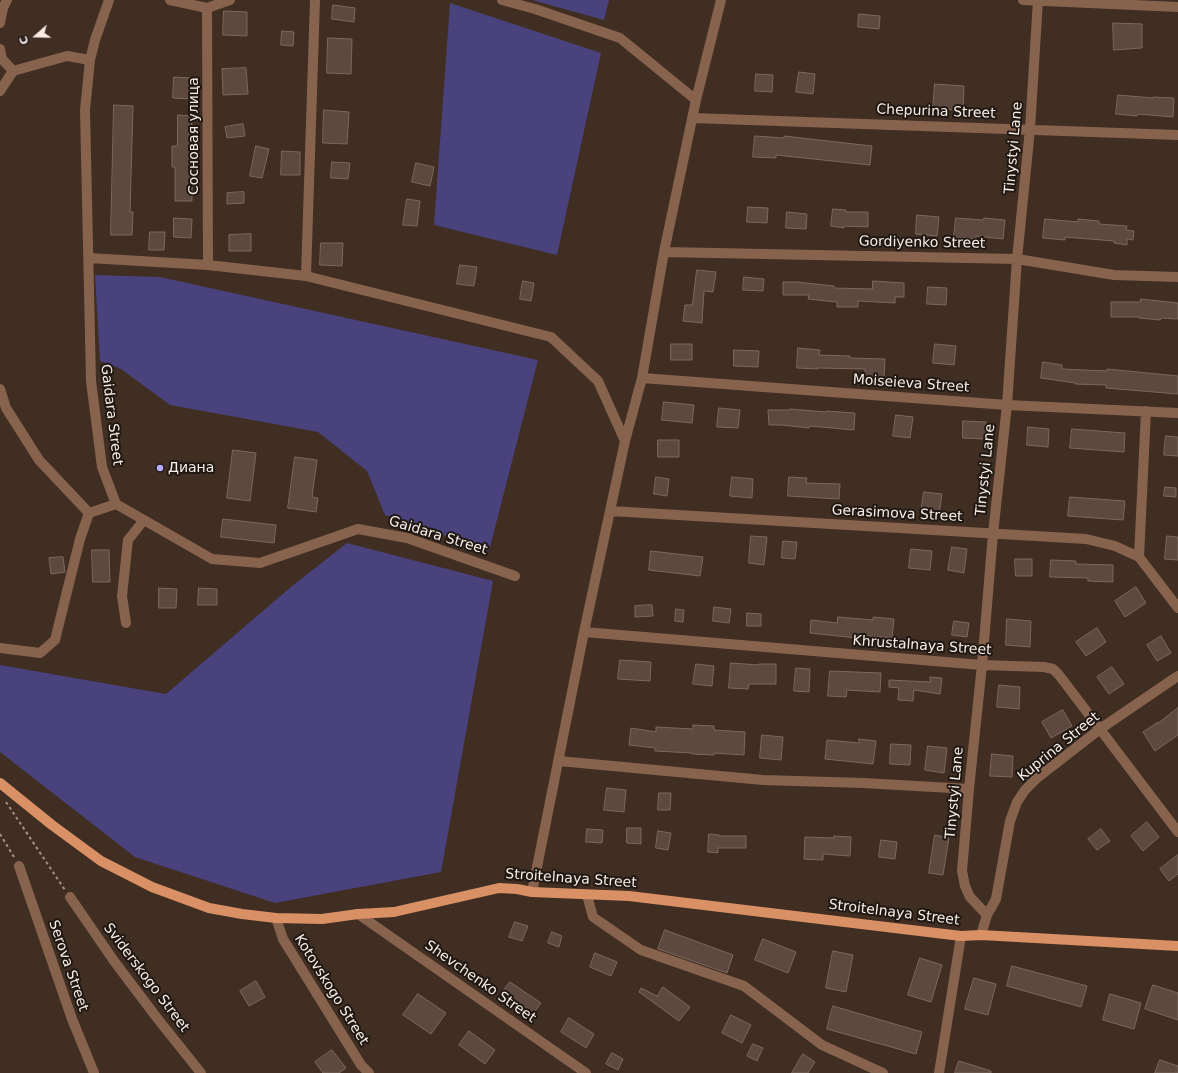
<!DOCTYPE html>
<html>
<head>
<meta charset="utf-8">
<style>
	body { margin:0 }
	#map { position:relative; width:1178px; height:1073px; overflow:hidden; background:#402e23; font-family:"DejaVu Sans",sans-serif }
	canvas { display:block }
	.north { position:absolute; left:16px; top:16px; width:40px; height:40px; -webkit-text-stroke:3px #201813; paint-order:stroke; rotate:250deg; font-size:11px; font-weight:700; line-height:16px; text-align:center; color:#f9ede6 }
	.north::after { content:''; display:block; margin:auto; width:14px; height:18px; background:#f9ede6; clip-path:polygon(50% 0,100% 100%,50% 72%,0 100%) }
</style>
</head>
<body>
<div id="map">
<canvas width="1178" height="1073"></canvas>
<div class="north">С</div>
</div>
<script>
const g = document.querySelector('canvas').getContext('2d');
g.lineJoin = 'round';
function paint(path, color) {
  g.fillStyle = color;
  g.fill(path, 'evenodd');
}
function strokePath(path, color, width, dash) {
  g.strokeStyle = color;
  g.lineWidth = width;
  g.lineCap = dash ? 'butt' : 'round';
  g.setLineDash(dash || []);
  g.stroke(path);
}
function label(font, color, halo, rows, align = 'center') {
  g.font = font + ' "DejaVu Sans",sans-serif';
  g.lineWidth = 4;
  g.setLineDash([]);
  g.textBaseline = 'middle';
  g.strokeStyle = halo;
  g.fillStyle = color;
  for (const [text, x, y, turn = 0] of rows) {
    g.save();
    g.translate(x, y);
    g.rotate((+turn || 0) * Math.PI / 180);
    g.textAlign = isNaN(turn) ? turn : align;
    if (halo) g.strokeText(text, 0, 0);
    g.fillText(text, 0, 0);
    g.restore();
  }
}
const green = new Path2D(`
	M532,0H609L604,20Z
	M450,3L601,53L557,255L434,225Z
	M95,275L160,277L538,360L489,551L385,515L367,471L318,432L170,405L121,369L100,361Z
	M347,543L493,581L441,872L275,903L135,857L0,752V665L166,694L292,586Z`);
const building = new Path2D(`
	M333,5L355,8L354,22L332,19Z
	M224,11L247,12V36L223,35Z
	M859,14L880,16L879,29L858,27Z
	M1113,23L1142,24V48L1114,50Z
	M282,31L294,32L293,46L281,45Z
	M328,38L352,39L351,74L327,73Z
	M246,68L248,94L223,95L222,69Z
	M799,72L815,74L813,94L796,92Z
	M756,74L773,75L772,92L755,91Z
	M174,77L193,78L192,99L173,98Z
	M935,84L964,86L963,111L933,108Z
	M1118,95L1153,98V97L1174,98L1173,117L1138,114L1137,116L1116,114Z
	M114,105L133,106L130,212H133L132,235H111Z
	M324,110L349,112L347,144L323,143Z
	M178,115L192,116L191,146H194L193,167H192V201H175V167H172V146H177Z
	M243,124L245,136L227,138L225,127Z
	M755,136L784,138V136L872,146L870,165L776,155V158L753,157Z
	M256,146L269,149L262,178L250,176Z
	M282,151L300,152V175H281Z
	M332,162L350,163L348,179L331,178Z
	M416,163L434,167L430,186L412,182Z
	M244,192V203L227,204V193Z
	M407,199L420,201L417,226L403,225Z
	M748,207L768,208L767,223L747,222Z
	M833,209L846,210V212H868V227L844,226V228L831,226Z
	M787,212L807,214L806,229L786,228Z
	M917,215L939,217L937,236L916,234Z
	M174,218L192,219L191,238L174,237Z
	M956,218L983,220L984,218L1005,220L1003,239L976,236L975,239L954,237Z
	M1045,219L1078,222V219L1099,221V224L1127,226L1126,230L1134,231L1133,240L1127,239V245L1114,243V241L1065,237V240L1043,238Z
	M150,232H165L164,250H149Z
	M251,234V251H229V235Z
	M321,243H343L342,266L320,265Z
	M460,265L477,267L474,286L457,284Z
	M697,270L716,272L713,292L704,291L702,323L683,321L685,305H692Z
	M744,277L764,279L763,291L743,290Z
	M523,281L534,283L531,301L520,299Z
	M873,281L904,283V297H895V303L858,301V307H837V302L808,299L809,295H783V282H797L834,286V288L872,289Z
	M928,287L947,288L946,305L927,304Z
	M1141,299L1178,303V319L1161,318L1160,320L1139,318V317H1111V302H1140Z
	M671,344H692V360H671Z
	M935,344L956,346L954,365L933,363Z
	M798,348L820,350L819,355L850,356L849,358L885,359L884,377L865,376V369L818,368V369L797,368Z
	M734,350L759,351L758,367L734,366Z
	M1043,362L1062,365V369L1107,371V369L1178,376V394L1106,388V385L1075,384V383L1041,378Z
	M664,402L694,405L692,423L662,420Z
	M719,408L740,410L738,428L717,427Z
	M790,409L826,412V411L855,413L854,430L810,426L809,428L781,425H769L768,410H789Z
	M896,415L913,417L910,438L893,436Z
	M963,421L986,422L985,439L963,438Z
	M1028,427L1049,429L1048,447L1027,445Z
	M1072,429L1125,433L1124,452L1070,448Z
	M1166,436L1178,437V456L1164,455Z
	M658,440H679V457H658Z
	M233,450L256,453L250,501L227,498Z
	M295,457L317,460L312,497L318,498L316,512L288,508Z
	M656,477L669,479L667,496L654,494Z
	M732,477L753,479L752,498L730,496Z
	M789,477L807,478L806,483L840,484L839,499L788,496Z
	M1165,487L1176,488V497L1164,496Z
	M924,492L942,494L939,515L921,512Z
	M1070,497L1125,501L1123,520L1068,516Z
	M223,519L276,525L274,543L221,537Z
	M751,536L767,537L764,565L749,563Z
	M1167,536L1178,537V560L1165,559Z
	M783,541L797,542L795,559L782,558Z
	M952,547L967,549L964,573L948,570Z
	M911,549L932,551L930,570L909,568Z
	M92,550H109L110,582H93Z
	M651,551L703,557L700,576L649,570Z
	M63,557L65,572L51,574L49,558Z
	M1015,559H1032V576H1016Z
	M1051,560L1076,561V564L1113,565V582L1088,581V578L1050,577Z
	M1136,587L1146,603L1125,617L1115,601Z
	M159,588L177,589L176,608H159Z
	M199,588L217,589V605H198Z
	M652,605L653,616L635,617V606Z
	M714,607L731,609L729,623L713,621Z
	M676,609L684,610L683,622L675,621Z
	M747,613L761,614V626H747Z
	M838,617L873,620V617L894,619L892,638L858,635L857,638L810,633L811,620L837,623Z
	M1007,619L1031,621L1030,647L1006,645Z
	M954,621L969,623L967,637L952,635Z
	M1097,628L1106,642L1086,656L1076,642Z
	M1161,636L1171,653L1157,661L1147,645Z
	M620,660L651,662L650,681L618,679Z
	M731,663L759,665V664H776V684H749L748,689L729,688Z
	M696,664L714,666L712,686L693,684Z
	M1112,667L1124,684L1109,694L1097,677Z
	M796,668L810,669L809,692L794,691Z
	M830,671L881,673L880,692L847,690L846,697L828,696Z
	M930,677L942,678L940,694L914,690L913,701L898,700L899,688L889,687V680L930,682Z
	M999,685L1020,687L1019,709L997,707Z
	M1178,708V735L1155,751L1143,732L1158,722V723Z
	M1063,710L1072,726L1051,738L1042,722Z
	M693,725L714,726V730L745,732L744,755L714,753V755L692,754V753L655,751V748L629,745L631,728L656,732V727L693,729Z
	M762,735L783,737L781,760L760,758Z
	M859,739L876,741L873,764L825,759L827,740L859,743Z
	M891,744L911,745L910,765L890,764Z
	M928,746L947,748L944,773L925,770Z
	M992,754L1013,756L1012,777L990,776Z
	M607,788L626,790L624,812L604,810Z
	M659,793H671L670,810H658Z
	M1147,822L1159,837L1143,851L1131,836Z
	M627,828H641V844L627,843Z
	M587,829L603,830L602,843L586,842Z
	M1101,829L1110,841L1097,850L1088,839Z
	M658,831L671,833L668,850L656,848Z
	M709,834L719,835V836H746V848H718V853L708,852Z
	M935,835L949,838L943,875L929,873Z
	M834,836L851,837L850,856L823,854V860L804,859L805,837L834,838Z
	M881,840L897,842L895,859L879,857Z
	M1178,855V874L1169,881L1160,869Z
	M515,922L528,926L522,941L509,937Z
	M665,930L733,955L727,973L658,949Z
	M552,932L562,936L559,947L548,943Z
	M763,939L796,952L788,973L755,960Z
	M833,951L853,955L846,992L826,988Z
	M595,953L617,962L611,976L590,967Z
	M920,958L942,965L931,1002L908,995Z
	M1012,966L1087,986L1081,1007L1007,986Z
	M974,978L996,984L988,1015L965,1009Z
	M256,981L265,997L249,1006L240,991Z
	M510,982L541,1003L532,1015L502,993Z
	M1153,985L1178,993V1020L1145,1009Z
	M663,987L690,1007L679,1021L639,992L641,988L657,996Z
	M418,994L446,1013L431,1034L403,1015Z
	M1110,994L1141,1003L1134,1029L1103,1020Z
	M833,1006L922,1032L916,1054L827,1029Z
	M731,1015L751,1025L742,1043L722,1033Z
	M569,1018L594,1034L586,1048L561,1032Z
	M469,1031L495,1050L485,1064L459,1045Z
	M753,1044L763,1048L757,1061L747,1056Z
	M332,1050L346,1068L339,1073H323L315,1062Z
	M612,1053L623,1059L618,1070L606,1064Z
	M803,1054L815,1062L808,1073H792Z
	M1160,1060L1178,1066V1073H1155Z
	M959,1061L991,1071V1073H955Z`);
const path = new Path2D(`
	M6,802L65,890
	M0,834L14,857`);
const minor = new Path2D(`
	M109,0L95,40L90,60L85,110L91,381L102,467L116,504L212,559L260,563L358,529L407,538L515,576
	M170,0L207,8L230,0
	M502,0L535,9L620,38L696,100
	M1023,0L1178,7
	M207,8L208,265
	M0,23L3,8L7,0
	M0,49L2,59L13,71L67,56L90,60
	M0,91L13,71
	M692,118L1178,135
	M664,252L1017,259L1114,275L1178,277
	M89,258L208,265L306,276L551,337L598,381L625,441
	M306,276L315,0
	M642,378L1007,405L1178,413
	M0,389L6,408L39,460L89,513
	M610,511L1086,539L1115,546L1139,557L1178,608
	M1139,557L1146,411
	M126,623L122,596L128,540L144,520
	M584,632L982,665L1044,667L1053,669L1059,675L1178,832
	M0,648L40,653L55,640L80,539L89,513L116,504
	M559,761L763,780L864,783L969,789
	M19,866L72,1019L94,1073
	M532,892L584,632L625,441L642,378L664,252L696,100L721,0
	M587,895L593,917L641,950L744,986L822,1045L883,1073
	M70,897L114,961L157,1018L201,1073
	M358,914L586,1073
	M987,915L996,899L1010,821L1017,802L1025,790L1037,778L1100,729L1178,676
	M276,918L283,939L361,1065L369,1073
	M981,935L987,915L970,897L965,886L962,871L969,789L982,665L993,534L1007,405L1017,259L1030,129L1038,0
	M939,1073L961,936`);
const major = new Path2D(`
	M0,783L52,825L101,861L152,887L209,908L242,914L276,918L322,919L358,914L394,912L499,888L517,889L532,892L629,896L961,936L981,935L1178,946`);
const markers = [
	[160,468,4,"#b3adf9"]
];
const streetNames = [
	["Chepurina Street",936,112,2],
	["Сосновая улица",194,136,-90],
	["Tinystyi Lane",1014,148,-85],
	["Gordiyenko Street",922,243,1],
	["Moiseieva Street",911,384,4],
	["Gaidara Street",111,415,83],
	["Tinystyi Lane",986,470,-84],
	["Gerasimova Street",897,514,3],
	["Gaidara Street",438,536,17],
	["Khrustalnaya Street",922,646,4],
	["Kuprina Street",1059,747,-39],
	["Tinystyi Lane",955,793,-85],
	["Stroitelnaya Street",571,879,4],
	["Stroitelnaya Street",894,913,7],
	["Serova Street",68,966,71],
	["Sviderskogo Street",146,978,53],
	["Shevchenko Street",480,982,35],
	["Kotovskogo Street",331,990,58]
];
const poiNames = [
	["Диана",168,468]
];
paint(green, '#49427c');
paint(building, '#5d493f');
strokePath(building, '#7c685c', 1);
strokePath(path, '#a19289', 2, [3, 3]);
strokePath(minor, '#87634e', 10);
strokePath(major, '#da9065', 10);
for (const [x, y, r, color] of markers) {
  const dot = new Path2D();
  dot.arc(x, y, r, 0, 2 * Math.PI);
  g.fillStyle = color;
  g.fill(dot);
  strokePath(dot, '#201813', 1.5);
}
label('14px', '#f9ede6', '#201813', streetNames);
label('14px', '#f9ede6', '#201813', poiNames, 'left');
</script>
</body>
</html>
